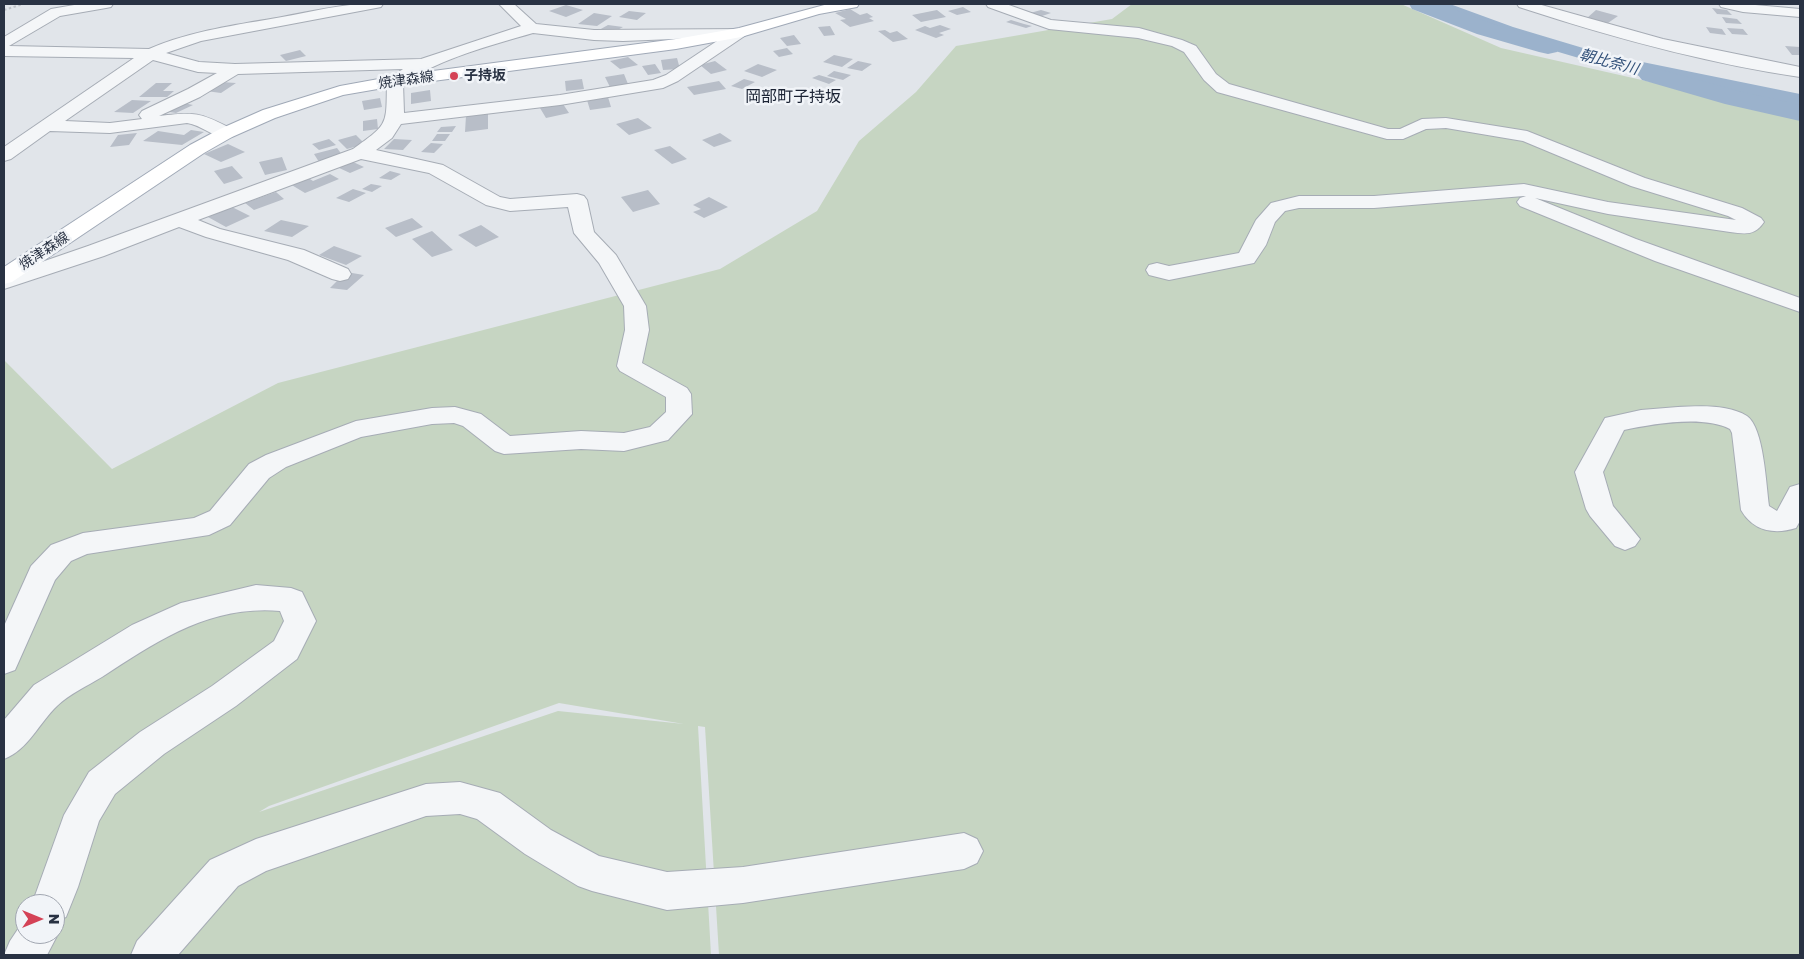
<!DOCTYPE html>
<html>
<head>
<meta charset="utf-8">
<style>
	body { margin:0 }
	#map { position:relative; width:1804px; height:959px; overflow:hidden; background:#e1e5ea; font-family:"Golos Text",sans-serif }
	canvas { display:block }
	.frame { position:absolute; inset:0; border:5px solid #293243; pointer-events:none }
	.north { position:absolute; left:15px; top:894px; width:50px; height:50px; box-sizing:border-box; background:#f1f4f8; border:1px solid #a1a6b0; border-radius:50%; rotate:90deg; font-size:14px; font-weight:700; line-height:20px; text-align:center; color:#293243 }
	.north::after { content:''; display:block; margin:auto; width:18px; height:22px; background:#d44256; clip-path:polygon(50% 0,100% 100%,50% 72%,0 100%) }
</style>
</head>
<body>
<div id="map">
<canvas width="1804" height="959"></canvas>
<div class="frame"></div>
<div class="north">N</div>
</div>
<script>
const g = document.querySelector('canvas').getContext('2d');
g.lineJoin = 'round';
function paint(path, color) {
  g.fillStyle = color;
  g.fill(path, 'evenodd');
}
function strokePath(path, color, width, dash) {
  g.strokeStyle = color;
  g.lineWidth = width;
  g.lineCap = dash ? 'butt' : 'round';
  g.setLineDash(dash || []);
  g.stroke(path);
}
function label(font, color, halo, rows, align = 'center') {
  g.font = font + ' "Golos Text","Noto Sans JP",sans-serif';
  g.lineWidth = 5;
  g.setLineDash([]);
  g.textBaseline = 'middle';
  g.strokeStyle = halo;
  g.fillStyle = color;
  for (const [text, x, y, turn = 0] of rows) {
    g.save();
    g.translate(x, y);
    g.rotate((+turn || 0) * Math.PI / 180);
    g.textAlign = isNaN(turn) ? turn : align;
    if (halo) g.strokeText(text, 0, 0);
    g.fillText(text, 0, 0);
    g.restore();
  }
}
const green = new Path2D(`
	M1132,4H1401L1501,48L1800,116V955H719L705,727L698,726L711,955H4V360L112,469L278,383L720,269L817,211L859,141L916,92L956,46L1112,19ZM559,703L684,724L558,711L259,812L269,806ZM25,904H55V934H25Z`);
const water = new Path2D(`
	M1420,4H1450L1513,27L1603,54L1800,94V106L1667,84L1511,38Z`);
const river = new Path2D(`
	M1409,4H1440L1493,24L1557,42L1560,47L1557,52L1548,54L1539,52L1477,34L1412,9Z
	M1651,67L1739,91L1800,105V121L1725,104L1642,80L1638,75L1642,70Z`);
const building = new Path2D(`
	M566,5L583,10L566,17L549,11Z
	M963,7L971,12L957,15L948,11Z
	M1712,8L1727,10L1732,15L1717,14Z
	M850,9L860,15L867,13L873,17L869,18L874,21L850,27L840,20L846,19L835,13Z
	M937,10L946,17L921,22L912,15Z
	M1041,10L1051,13L1039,17L1030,13Z
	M1596,10L1618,16L1608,23L1587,18Z
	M629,11L646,13L637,20L619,17Z
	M594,13L612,16L597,26L578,24Z
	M1722,17L1737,19L1742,24L1726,23Z
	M1011,20L1024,24L1032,26L1026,28L1006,22Z
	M608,25L623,27L614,32L599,30Z
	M940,25L951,29L939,33L944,35L936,38L915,30L925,26L930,28Z
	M830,26L835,35L824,36L818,27Z
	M1706,27L1722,29L1726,35L1710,33Z
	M1727,28L1743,29L1748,35L1732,34Z
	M885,30L890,33L897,31L908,39L893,42L878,31Z
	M794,35L801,44L787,46L780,38Z
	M1785,46L1800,47V55H1792Z
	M787,48L793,54L779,57L773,51Z
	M300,50L306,56L286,61L280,55Z
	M834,55L853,59L842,67L823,62Z
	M628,57L638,65L620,69L610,61Z
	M677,58L680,69L663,70L661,60Z
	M715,61L727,70L711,74L700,65Z
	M858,61L872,64L862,71L847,68Z
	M655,64L661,73L648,75L642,66Z
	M758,64L777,70L762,77L744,71Z
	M834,71L851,75L843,80L827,76Z
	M624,74L628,84L610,87L605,77Z
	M819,75L836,80L829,84L812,78Z
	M582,79L584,89L566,91L565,81Z
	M744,79L755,82L742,89L731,86Z
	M719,81L726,89L694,95L687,87Z
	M221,82L236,83L221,93L206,91Z
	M156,83H172L163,91H174L167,97H139Z
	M430,90L431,101L411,104V93Z
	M608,97L611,107L590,110L587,100Z
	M380,98L382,107L364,110L362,101Z
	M132,100L151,101L133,113L114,112Z
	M179,102L193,105L176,113L162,111Z
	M563,104L569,113L546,118L540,108Z
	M488,114V129L465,132L466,116Z
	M638,118L652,128L629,135L616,124Z
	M377,119L378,129L363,131V121Z
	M456,126L452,132H437L441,127Z
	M191,130L204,132L182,145L143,141L158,131L184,135Z
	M137,133L129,145L110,147L118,135Z
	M720,133L732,141L714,147L702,140Z
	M437,134H450L445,141H432Z
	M356,135L365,144L347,149L338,140Z
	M329,139L336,145L319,150L312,144Z
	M394,139L412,140L403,150L384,149Z
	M431,143L443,144L434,153L421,152Z
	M228,144L245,152L221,162L204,154Z
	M670,146L687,159L672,164L654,150Z
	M337,148L343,156L319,162L314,154Z
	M282,157L287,170L265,175L259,162Z
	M351,161L364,167L350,173L337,167Z
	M232,166L243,178L224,184L214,171Z
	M390,171L401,174L391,180L379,178Z
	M330,174L339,179L305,193L290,184L307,177L313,181Z
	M371,184L382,186L372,192L362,189Z
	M353,189L366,193L349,202L336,198Z
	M648,190L660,204L633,212L621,197Z
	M276,192L284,199L254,210L245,203Z
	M709,197L728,207L704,218L693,212L701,209L693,205Z
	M232,207L250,216L226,227L208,217Z
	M412,218L423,227L396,237L385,228Z
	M281,220L309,226L292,237L264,231Z
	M481,225L499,237L476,247L458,235Z
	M432,231L453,250L432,257L412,239Z
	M334,246L362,256L346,265L319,255Z
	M346,272L364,275L347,290L330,288Z`);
const path = new Path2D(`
	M4,10L23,4`);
const street = new Path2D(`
	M80,4H113L111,7L106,8L60,16L9,46L149,49C190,31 237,25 282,17C315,11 349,2 383,4L381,7L376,8L201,41L166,53L199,62L235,64L421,59L521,26L499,4H514L536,24L594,30L746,29L749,32L746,35L678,81L663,88L560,105L401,124L392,138L376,150L443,165L500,197L510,199L577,194L584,196L587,200L594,232L616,255L646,306L649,330L642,363L687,388L691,394L692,414L668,440L624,451L581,449L504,454L495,451L463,426L454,423L432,424L361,437L286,467L269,478L230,525L209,535L87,554L71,561L55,580L15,670L4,674V626L31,566L51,545L83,533L194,518L210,511L249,464L266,455L356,421L432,408L455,407L481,414L510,436L581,431L624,433L650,427L666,412V397L620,371L617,366L625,330L624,306L599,263L574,233L568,207L510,211L486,205L429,173L361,159L198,220L220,229L304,250L348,269L351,274L348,279L340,281L332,279L288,260L206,237L179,227L104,256L4,289V275L88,246L353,149C390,123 386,125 387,81L403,69L238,74L200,97L159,116C196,112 199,112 232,129L235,133L232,137C216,141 203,125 187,123L110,133L50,131L11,159L4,161V147L134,58L4,56V37L51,9ZM533,33L594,40L623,41L723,37L666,75L653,80L560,95L404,113L403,83C445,57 486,47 533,33ZM153,60L198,72L217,73L188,89L142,111L139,115L142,119L110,123L65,121Z
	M986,4H1006L1051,20L1139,28L1182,40L1196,46L1216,74L1229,84L1388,129H1400L1422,119L1446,118L1527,131L1645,178L1742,208L1761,218L1764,222C1755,236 1745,234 1730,232L1608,214L1535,198L1636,239L1800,298V312L1655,261L1520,206L1517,202L1520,198L1526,196H1524L1374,208H1299L1285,211L1275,222L1266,245L1254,263L1169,280L1149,275L1146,270L1149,265L1157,263L1169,266L1239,253L1256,220L1271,203L1299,196H1374L1524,184L1608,202L1736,220L1728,216L1631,186L1523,141L1446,128L1426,129L1403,139H1387L1217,92L1204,80L1184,52L1172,46L1138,38L1049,29L988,7Z
	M1517,4H1538L1663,39L1800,67V77C1705,63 1611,37 1519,7Z
	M1719,4H1744L1800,9V17L1743,12L1721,7Z
	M1678,407C1699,406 1728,404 1747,416C1764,428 1766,485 1769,506L1777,511L1790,487L1800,484V521L1796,528C1774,535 1753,531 1741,510L1732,433L1730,429C1703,415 1653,424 1624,430L1603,472L1613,506L1640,539L1635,546L1625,550L1615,546L1590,516L1586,509L1575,472L1605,418L1641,410Z
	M256,585L291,588L302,592L316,621L297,659L236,706L164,754L115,794L99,821L78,887L66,917L55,922V904H32L64,815L89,772L140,732L212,686L274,641L284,621L280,611C210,605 157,641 102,677C87,686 69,694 57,706C39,723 28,750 4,759V720L34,685L132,625L181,603Z
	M460,782L500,793L551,830L599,856L667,872L743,867L964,833L977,839L983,851L977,863L964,869L743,903L667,910L592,891L578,886L525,854L477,819L460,814L426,816L266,871L238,886L178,955H131L137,941L210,860L256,839L426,784Z
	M24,920L25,934H55V927L58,934L47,955H4L10,941Z`);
const primary = new Path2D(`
	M828,4H859L857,7L819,14L741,37L676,49L395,86L343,95L275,118L232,137L204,153L12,282L4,284V267L190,145L220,129L263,110L340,86L395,76L676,39L739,28Z`);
const markers = [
	[454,76,5,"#d44256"]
];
const farPoinames = [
	["子持坂",464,76]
];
const farStreetnames = [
	["焼津森線",406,80,-8],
	["焼津森線",44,251,-33]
];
const farWaternames = [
	["朝比奈川",1609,62,15]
];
const farQuarternames = [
	["岡部町子持坂",793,97]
];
paint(green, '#c6d5c2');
paint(water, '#9bb2cc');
paint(river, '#9bb2cc');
paint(building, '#b8bec8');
strokePath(street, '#a6acb5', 2);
strokePath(primary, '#a0a9b7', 2);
strokePath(path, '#bfc3c9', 2, [2.5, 2.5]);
paint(street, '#f4f6f8');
paint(primary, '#fff');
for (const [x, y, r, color] of markers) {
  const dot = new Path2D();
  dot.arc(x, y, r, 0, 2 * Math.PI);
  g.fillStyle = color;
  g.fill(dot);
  strokePath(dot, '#f1f4f8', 2);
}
label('bold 14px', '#293243', '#f1f4f8', farPoinames, 'left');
label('14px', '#293243', '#f1f4f8', farStreetnames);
label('italic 15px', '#315079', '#f1f4f8', farWaternames);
label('16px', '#1b2334', '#f1f4f8', farQuarternames);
</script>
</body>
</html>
